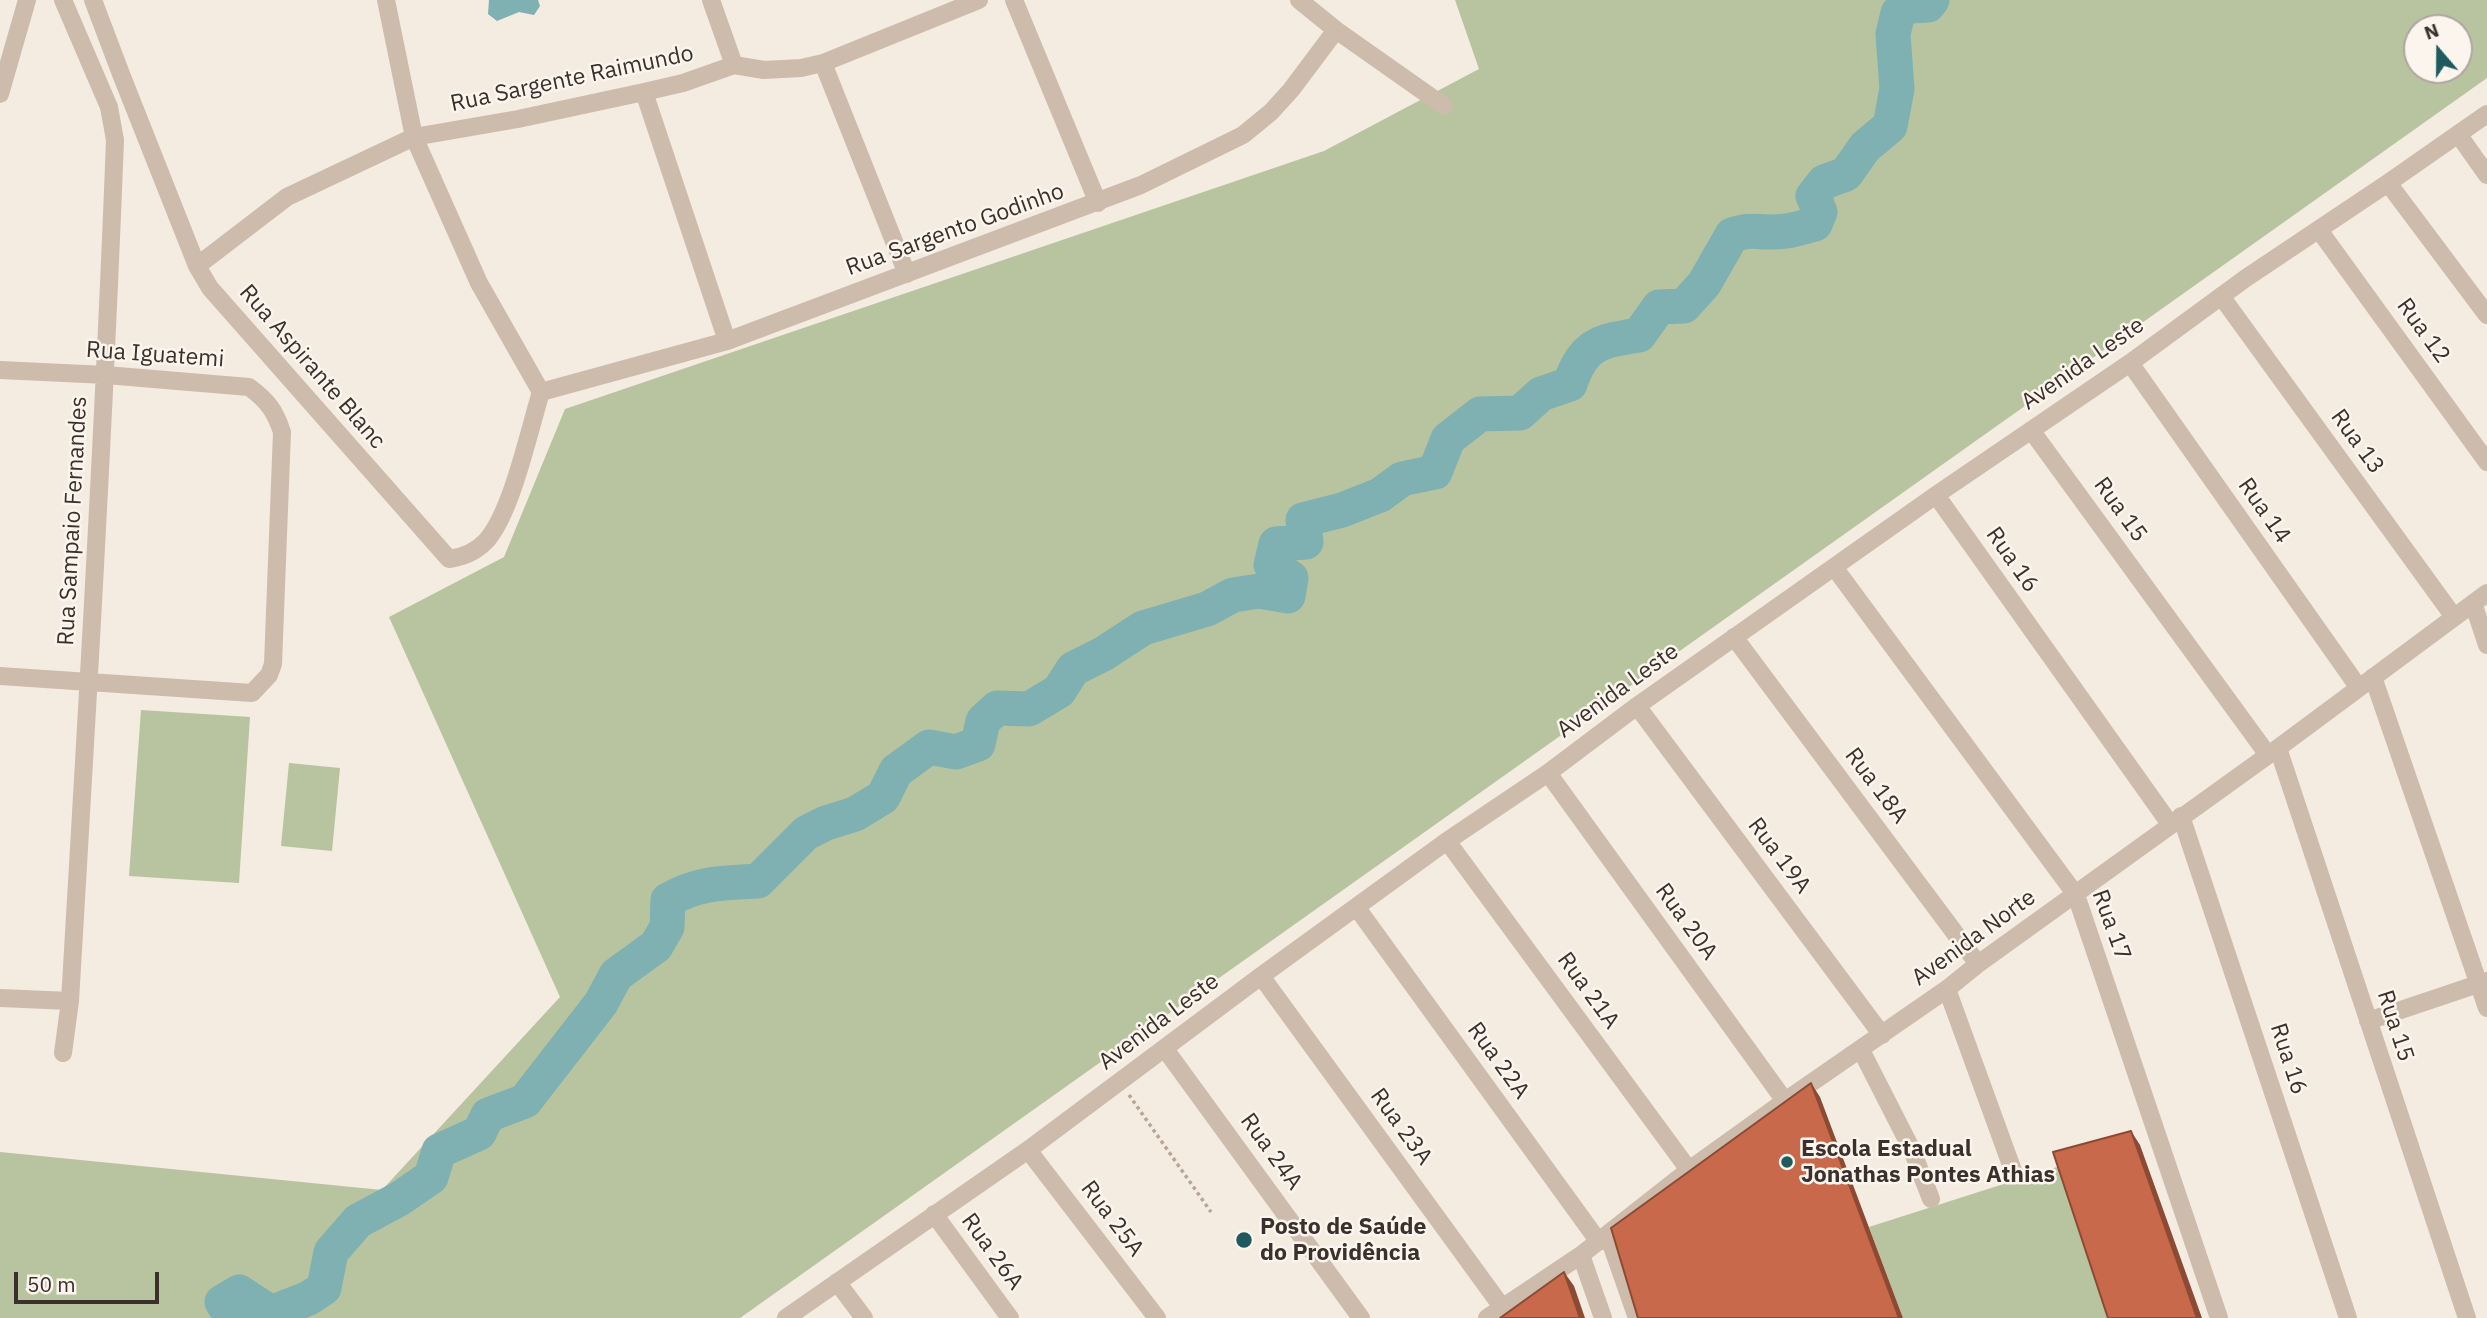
<!DOCTYPE html>
<html>
<head>
<meta charset="utf-8">
<style>
	body { margin:0 }
	#map { position:relative; width:2487px; height:1318px; overflow:hidden; background:#f4ebe1; font-family:"IBM Plex Sans",sans-serif }
	canvas { display:block }
	.north { position:absolute; left:2403px; top:14px; width:70px; height:70px; box-sizing:border-box; background:#fbf5ee; border:2px solid #aea6a0; border-radius:50%; rotate:340deg; font-size:19px; font-weight:700; line-height:28px; text-align:center; color:#3b302b }
	.north::after { content:''; display:block; margin:auto; width:24px; height:32px; background:#1f5a5e; clip-path:polygon(50% 0,100% 100%,50% 72%,0 100%) }
	.scale { position:absolute; left:14px; top:1272px; width:145px; height:32px; box-sizing:border-box; border:4px solid #3b302b; border-top:0; padding-left:9px; font-size:21px; line-height:24px; white-space:nowrap; color:#3b302b; -webkit-text-stroke:5px #fbf5ee; paint-order:stroke }
</style>
</head>
<body>
<div id="map">
<canvas width="2487" height="1318"></canvas>
<div class="north">N</div>
<div class="scale">50 m</div>
</div>
<script>
const g = document.querySelector('canvas').getContext('2d');
g.lineJoin = 'round';
function paint(path, color) {
  g.fillStyle = color;
  g.fill(path, 'evenodd');
}
function strokePath(path, color, width, dash) {
  g.strokeStyle = color;
  g.lineWidth = width;
  g.lineCap = dash ? 'butt' : 'round';
  g.setLineDash(dash || []);
  g.stroke(path);
}
function label(font, color, halo, rows, align = 'center') {
  g.font = font + ' "IBM Plex Sans",sans-serif';
  g.lineWidth = 5;
  g.setLineDash([]);
  g.textBaseline = 'middle';
  g.strokeStyle = halo;
  g.fillStyle = color;
  for (const [text, x, y, turn = 0] of rows) {
    g.save();
    g.translate(x, y);
    g.rotate((+turn || 0) * Math.PI / 180);
    g.textAlign = isNaN(turn) ? turn : align;
    if (halo) g.strokeText(text, 0, 0);
    g.fillText(text, 0, 0);
    g.restore();
  }
}
const green = new Path2D(`
	M1455,0H2487V78L740,1318H0V1152L382,1190L560,997L389,617L504,557L565,409L1324,151L1479,69ZM2417,28H2459V70H2417Z
	M141,710L250,717L239,883L129,876Z
	M289,763L340,768L332,851L281,846Z
	M2063,1165L2113,1318H1903L1869,1227Z`);
const water = new Path2D(`
	M489,0H538L540,6L534,15L519,12L497,21L488,14Z`);
const river = new Path2D(`
	M232,1318L222,1302L239,1292L271,1313L309,1298L324,1288L331,1252L358,1221L399,1199L431,1177L439,1151L479,1133L488,1115L525,1101L601,1003L616,975L656,946L667,927L668,900C700,882 723,883 758,881L806,833L826,823L855,814L883,797L896,771L929,747L956,752L978,744L983,721L997,708L1029,709L1059,691L1073,669L1103,654L1143,628L1207,609L1233,595L1259,591L1288,596L1291,578L1271,565L1276,544L1306,542L1303,520L1342,510L1380,495L1402,479L1435,472L1448,439L1480,414L1520,413L1541,394L1570,384C1583,344 1600,341 1639,335L1659,307L1684,306L1704,284L1732,235C1752,229 1751,232 1770,232C1786,233 1800,228 1815,224L1820,212L1813,196L1824,182L1846,174L1865,147L1890,126L1897,89L1893,34L1898,13L1910,6L1928,5L1932,0`);
const path = new Path2D(`
	M1129,1095L1211,1212`);
const minor = new Path2D(`
	M63,0L109,107L115,140C104,427 87,714 70,1001L63,1053
	M93,0L121,74L197,266L210,288L449,559C464,557 477,551 487,540C512,511 529,431 541,392
	M386,0L414,137L479,283L541,392
	M711,0L734,65
	M1014,0L1098,203
	M1299,0L1336,30L1444,106
	M823,63L907,274
	M644,92L727,341
	M0,94L27,0
	M2458,134L2487,175
	M2388,183L2487,315
	M2319,230L2487,462
	M197,266L287,197L414,137L518,119L644,92L683,83L734,65L764,70L801,68L823,63L979,0
	M2221,296L2454,617
	M2130,363L2359,688
	M0,370L106,375L249,387C268,401 275,411 282,432L273,664L269,675L252,693L0,676
	M541,392L727,341L1141,185L1243,135L1271,112L1291,90L1336,30
	M2031,430L2268,755
	M1936,495L2170,824
	M1834,567L2076,895L2219,1318
	M2473,603L2487,645
	M1734,637L1978,964
	M2373,677L2487,1008
	M1637,706L1882,1035
	M2278,748L2467,1318
	M1548,773L1785,1101
	M2181,816L2348,1318
	M1447,841L1689,1170
	M1357,908L1599,1242
	M1261,976L1502,1307
	M1947,989L2015,1176
	M0,998L70,1001
	M2368,1021L2487,981
	M1165,1049L1361,1318
	M1861,1050L1912,1150L1931,1199
	M1028,1150L1157,1318
	M934,1214L1010,1318
	M1608,1235L1637,1318
	M1581,1255L1603,1318
	M837,1282L864,1318
	M786,1318L1028,1150L1261,976L1447,841L1548,773L1637,706L1936,495L2130,363L2246,278L2388,183L2487,114
	M1487,1318L1581,1255L1689,1170L1785,1101L1947,989L1978,964L2278,748L2487,593`);
const shadedWall = new Path2D(`
	M1811,1083L1820,1097L1903,1318H1899Z
	M2131,1131L2140,1145L2202,1318H2197Z
	M1564,1272L1574,1286L1585,1318H1580Z`);
const building = new Path2D(`
	M1811,1083L1899,1318H1638L1611,1228Z
	M2131,1131L2197,1318H2108L2053,1152Z
	M1564,1272L1580,1318H1500Z`);
const markers = [
	[1787,1162,7,"#1f5a5e"],
	[1244,1240,9,"#1f5a5e"]
];
const streetNames = [
	["Rua Sargente Raimundo",572,79,-12],
	["Rua Sargento Godinho",955,230,-20],
	["Rua 12",2423,331,54],
	["Rua Iguatemi",155,355,4],
	["Avenida Leste",2083,364,-35],
	["Rua Aspirante Blanc",312,367,49],
	["Rua 13",2357,442,54],
	["Rua 15",2120,510,54],
	["Rua 14",2264,511,55],
	["Rua Sampaio Fernandes",73,521,-87],
	["Rua 16",2012,560,55],
	["Avenida Leste",1618,691,-36],
	["Rua 18A",1876,786,53],
	["Rua 19A",1779,856,53],
	["Rua 20A",1686,922,54],
	["Rua 17",2111,925,70],
	["Avenida Norte",1974,938,-36],
	["Rua 21A",1588,991,54],
	["Avenida Leste",1159,1022,-37],
	["Rua 15",2395,1026,72],
	["Rua 16",2288,1059,72],
	["Rua 22A",1498,1061,54],
	["Rua 23A",1401,1127,54],
	["Rua 24A",1271,1152,54],
	["Rua 25A",1112,1219,53],
	["Rua 26A",992,1252,54]
];
const poiNames = [
	["Escola Estadual",1801,1149],
	["Jonathas Pontes Athias",1801,1175],
	["Posto de Saúde",1260,1227],
	["do Providência",1260,1253]
];
paint(green, '#b8c4a0');
paint(water, '#7fb0b2');
strokePath(river, '#7fb0b2', 35);
strokePath(path, '#b9a596', 3.5, [3.5, 3.5]);
strokePath(minor, '#cdbbac', 18);
paint(shadedWall, '#8c4a34');
paint(building, '#c8694b');
strokePath(building, '#8c4a34', 2);
for (const [x, y, r, color] of markers) {
  const dot = new Path2D();
  dot.arc(x, y, r, 0, 2 * Math.PI);
  g.fillStyle = color;
  g.fill(dot);
  strokePath(dot, '#fbf5ee', 2.5);
}
label('23px', '#3b302b', '#fbf5ee', streetNames);
label('bold 23px', '#3b302b', '#fbf5ee', poiNames, 'left');
</script>
</body>
</html>
